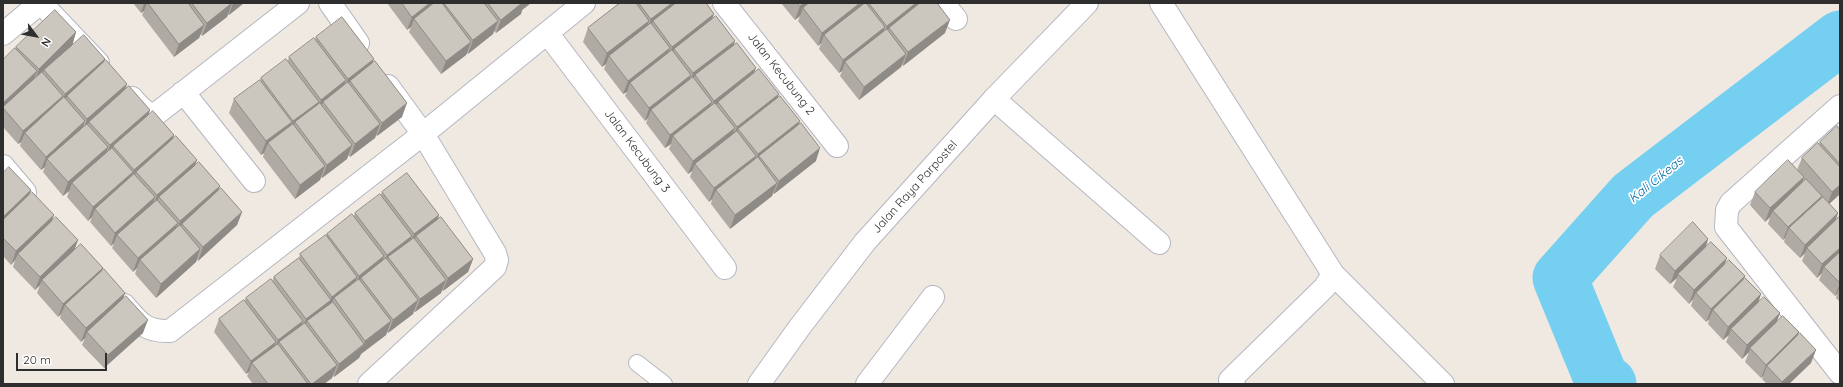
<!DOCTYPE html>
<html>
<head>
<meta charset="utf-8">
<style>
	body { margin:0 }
	#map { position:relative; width:1843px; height:387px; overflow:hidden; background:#efe9e1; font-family:Quicksand,sans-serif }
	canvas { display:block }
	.frame { position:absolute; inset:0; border:4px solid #2e2e2e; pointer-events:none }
	.north { position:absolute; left:16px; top:16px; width:40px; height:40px; -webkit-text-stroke:3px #fff; paint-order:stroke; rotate:122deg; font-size:11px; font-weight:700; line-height:16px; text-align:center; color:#2e2e2e }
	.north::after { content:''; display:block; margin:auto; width:14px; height:18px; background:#2e2e2e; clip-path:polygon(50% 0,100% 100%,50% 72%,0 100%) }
	.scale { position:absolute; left:16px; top:353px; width:91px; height:18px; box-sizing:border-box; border:2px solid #2e2e2e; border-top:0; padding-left:5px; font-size:12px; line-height:14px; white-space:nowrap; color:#2e2e2e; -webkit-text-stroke:3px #fff; paint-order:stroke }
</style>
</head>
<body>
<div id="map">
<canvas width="1843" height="387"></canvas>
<div class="frame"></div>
<div class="north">N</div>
<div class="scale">20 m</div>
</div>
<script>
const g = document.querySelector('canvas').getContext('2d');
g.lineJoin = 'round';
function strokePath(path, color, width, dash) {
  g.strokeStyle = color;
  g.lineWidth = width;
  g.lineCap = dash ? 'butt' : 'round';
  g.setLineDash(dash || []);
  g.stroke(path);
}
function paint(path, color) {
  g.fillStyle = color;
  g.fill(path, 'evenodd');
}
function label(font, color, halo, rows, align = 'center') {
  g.font = font + ' Quicksand,sans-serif';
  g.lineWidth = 3.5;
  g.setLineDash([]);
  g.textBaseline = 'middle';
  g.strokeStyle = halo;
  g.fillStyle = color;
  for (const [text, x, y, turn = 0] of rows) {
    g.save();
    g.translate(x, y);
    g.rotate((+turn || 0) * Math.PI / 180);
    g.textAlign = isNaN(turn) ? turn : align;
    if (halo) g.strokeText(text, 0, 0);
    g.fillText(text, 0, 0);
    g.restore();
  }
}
const river = new Path2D(`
	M1609,384L1601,378L1560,278L1633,196L1840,38`);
const lane = new Path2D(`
	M637,363L664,384`);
const street = new Path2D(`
	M41,3L98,63
	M330,3L358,43
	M724,3L837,146
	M943,3L956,19
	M1161,3L1333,274L1325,287L1230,380L1234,384
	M3,34L40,3
	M548,34L725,268
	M182,93L188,98L254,181
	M132,98C138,105 145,115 156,114L298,3
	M994,99L1159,243
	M1840,106L1731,203L1727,210L1726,227L1840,373
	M3,166L25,192
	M1333,274L1443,384
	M124,305C139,323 146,332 170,331L423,134L584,3
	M369,384L495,267L497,260L495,253L423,134L388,86
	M867,384L933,297`);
const secondary = new Path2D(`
	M759,384L799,328L865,242L994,99L1087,3`);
const wall = new Path2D(`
	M133,3H244L229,15L228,14L227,17L202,36L201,34L199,38L174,57L142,15L144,11L141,13Z
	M387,3H531L522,10L521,14L496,33L494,31L493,34L468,54L467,53L466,55L441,74L409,32L411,27L407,30Z
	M620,3H706L714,14L712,19L735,41L734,45L754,73L777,99L798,125L816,161L774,194L773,193L772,196L730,229L711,204L712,199L709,202L690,177L692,171L688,174L669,149L671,144L665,148L646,123L648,118L645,121L625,96L627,92L623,94L604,69L606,64L602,67L583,42L588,28Z
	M781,3H937L945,33L903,66L902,64L901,67L859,100L840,76L842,71L839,73L819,49L821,43L818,46L798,21L800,16L795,20Z
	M76,32L72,46L105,59L103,63L127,84L125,90L150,110L148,116L174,135L173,139L197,160L194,166L218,191L242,212L237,225L198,261L197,259L196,262L156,298L135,274L137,268L133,272L112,248L114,243L111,246L90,222L92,217L88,221L67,197L69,191L63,196L43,172L45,167L41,170L20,146L21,142L18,144L3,127V60L15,49L16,47Z
	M316,37L372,64L402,117L377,136L376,135L375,138L350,157L348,155L347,159L322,178L321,177L320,180L295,199L263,157L264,153L261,155L229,113L234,99L260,81L261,78L288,61L289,57L315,40Z
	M1840,128V194L1829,204L1838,213L1835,221L1840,216V302L1836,298L1837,294L1835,296L1819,280L1822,273L1817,278L1802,261L1805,253L1800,258L1784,242L1785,238L1783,240L1768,224L1770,217L1765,222L1750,205L1755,192L1797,170L1802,158L1819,144L1820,142Z
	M3,173L31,190L29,196L54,215L52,221L78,240L74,251L103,268L101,273L125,293L123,299L143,333L104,368L82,345L85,338L81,342L60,318L61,314L58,317L37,293L40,285L35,290L13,267L15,260L11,265L3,256Z
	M382,192L439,215L438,219L473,259L468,272L443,291L442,290L441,293L415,312L414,311L413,314L388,333L387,332L386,335L361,354L359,358L334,377L333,375L332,378L324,384H253L247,376L249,372L246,374L214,332L219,319L245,300L246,298L272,281L274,277L299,258L300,254L326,236L327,234L354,216L355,213L381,195Z
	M1708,239L1706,247L1725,264L1745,276L1743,280L1759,302L1776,323L1798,336L1811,363L1789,384H1767L1762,379L1763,376L1761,378L1745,362L1749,352L1742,359L1726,342L1729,335L1723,340L1708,324L1709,319L1706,322L1691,306L1693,299L1689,304L1673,287L1677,278L1670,284L1655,269L1660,255Z`);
const shadedWall = new Path2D(`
	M144,3H147L144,11L141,13Z
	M232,3L227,17L202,36L207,23Z
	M233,3H244L229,15Z
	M430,3H436L414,19L411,27L407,30L412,17Z
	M522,3H531L522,10L521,14L496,33L501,20Z
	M672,3H684L653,21L650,30L646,32L651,19Z
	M804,3H816L803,8L800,16L795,20L800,6Z
	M860,3H863L859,13L824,35L821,43L818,46L822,33Z
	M916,3H926L889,28L885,37L883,39L887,26Z
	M714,14L709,27L674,49L671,57L667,60L672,47Z
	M950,20L945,33L903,66L908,52Z
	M498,21L493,34L468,54L473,40Z
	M649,21L644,34L609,56L606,64L602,67L607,53Z
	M204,25L199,38L174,57L179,44Z
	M885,27L880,41L845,62L842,71L839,73L843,60Z
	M76,32L72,46L44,70L42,74L34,83L39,69Z
	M735,41L730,54L695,75L691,85L689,87L693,73Z
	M471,42L466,55L441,74L446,61Z
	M670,48L665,61L630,83L627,92L623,94L628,81Z
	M906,54L901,67L859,100L864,87Z
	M105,59L100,72L67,96L64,104L60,107L65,94Z
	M374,59L369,72L350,81L347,89L344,92L348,79Z
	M756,68L751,81L718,102L715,110L709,114L714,101Z
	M37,71L32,84L3,108V103Z
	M691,75L686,88L651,110L648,118L645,121L649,108Z
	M346,80L341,93L323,102L320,110L316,113L321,100Z
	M127,84L122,97L89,122L86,130L83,133L87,119Z
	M779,94L774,107L738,129L735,137L732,140L737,127Z
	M63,96L58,109L25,133L21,142L18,144L23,131Z
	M319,102L314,115L295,122L292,131L288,134L293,121Z
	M712,102L707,115L673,136L671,144L665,148L670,135Z
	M407,103L402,117L377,136L382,123Z
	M150,110L145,123L113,146L111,154L105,159L110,145Z
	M85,121L80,134L47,159L45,167L41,170L46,157Z
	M800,121L795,135L759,156L756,165L753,167L758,154Z
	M292,122L287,135L268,143L264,153L261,155L266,141Z
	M380,124L375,138L350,157L355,144Z
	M735,128L730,142L695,164L692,171L688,174L693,161Z
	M174,135L169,148L136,172L132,181L130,183L134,170Z
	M352,145L347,159L322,178L327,165Z
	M108,147L104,160L72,183L69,191L63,196L68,182Z
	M820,148L816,161L774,194L779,181Z
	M756,156L751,169L716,190L712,199L709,202L714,188Z
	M197,160L192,173L159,197L156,205L152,209L157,195Z
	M325,166L320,180L295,199L300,185Z
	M133,172L128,185L95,209L92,217L88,221L93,207Z
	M1804,177L1799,190L1773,211L1770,217L1765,222L1770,208Z
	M777,183L772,196L730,229L735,215Z
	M1840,185V194L1827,206L1832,192Z
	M220,186L215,199L182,224L179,231L175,234L180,221Z
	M31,190L26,204L3,226V217Z
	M1822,196L1817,209L1789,228L1785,238L1783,240L1788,227Z
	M155,197L150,211L117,235L114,243L111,246L115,233Z
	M242,212L237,225L198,261L203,247Z
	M1838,213L1833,227L1807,248L1805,253L1800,258L1805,245Z
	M54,215L49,228L18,254L15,260L11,265L16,251Z
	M439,215L435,228L416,236L413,245L409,247L414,234Z
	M178,223L173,236L140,260L137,268L133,272L138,258Z
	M412,236L407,249L388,257L385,266L382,268L387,255Z
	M1708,239L1704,252L1678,274L1677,278L1670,284L1675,271Z
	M78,240L73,253L42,280L40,285L35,290L40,277Z
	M1840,248V257L1824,267L1822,273L1817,278L1822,264Z
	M200,249L196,262L156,298L161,284Z
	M384,256L379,270L361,278L358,286L354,289L359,276Z
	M1727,258L1722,271L1696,293L1693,299L1689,304L1694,290Z
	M473,259L468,272L443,291L448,278Z
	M103,268L98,281L65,305L61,314L58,317L63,304Z
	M1745,276L1740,290L1713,310L1709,319L1706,322L1711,309Z
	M357,277L352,291L334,298L330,307L307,321L304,330L301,333L306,319L330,300L332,297Z
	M446,280L441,293L415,312L420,299Z
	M1840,283V286L1837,294L1835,296Z
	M125,293L120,306L87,332L85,338L81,342L86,328Z
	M1761,294L1757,307L1731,329L1729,335L1723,340L1728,327Z
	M418,300L413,314L388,333L393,320Z
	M1780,313L1775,327L1750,348L1749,352L1742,359L1747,345Z
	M148,320L143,333L104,368L108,355Z
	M303,321L298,334L279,342L276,351L273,353L278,340Z
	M391,321L386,335L361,354L359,358L334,377L339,364L364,345L365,341Z
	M1799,332L1794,346L1767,366L1763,376L1761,378L1766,365Z
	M276,342L271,355L252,363L249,372L246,374L251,361Z
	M1816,350L1811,363L1789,384H1782V382Z
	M337,365L332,378L324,384H312Z`);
const building = new Path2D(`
	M148,3H188L204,25L179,44Z
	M192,3H232L207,23Z
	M402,3H430L412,17Z
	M434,3H442L471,42L446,61L414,19Z
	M444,3H484L498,21L473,40Z
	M488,3H522L501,20Z
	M620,3H636L649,21L607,53L588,28Z
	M639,3H672L651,19Z
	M676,3H706L714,14L672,47L653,21Z
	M797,3H804L800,6Z
	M809,3H860L822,33L803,8Z
	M865,3H866L885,27L843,60L824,35Z
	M869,3H916L887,26Z
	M920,3H937L950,20L908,52L889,28Z
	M55,10L76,32L39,69L16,47Z
	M716,16L735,41L693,73L674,49Z
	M342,17L374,59L348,79L316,37Z
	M651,23L670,48L628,81L609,56Z
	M887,29L906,54L864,87L845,62Z
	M84,35L105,59L65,94L44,70Z
	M314,38L346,80L321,100L289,57Z
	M737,43L756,68L714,101L695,75Z
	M15,48L37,71L3,103V60Z
	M672,50L691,75L649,108L630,83Z
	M286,59L319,102L293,121L261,78Z
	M106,60L127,84L87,119L67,96Z
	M375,61L407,103L382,123L350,81Z
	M759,69L779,94L737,127L718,102Z
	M42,72L63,96L23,131L3,108V107Z
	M693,77L712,102L670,135L651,110Z
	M260,80L292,122L266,141L234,99Z
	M348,82L380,124L355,144L323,102Z
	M129,86L150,110L110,145L89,122Z
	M780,96L800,121L758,154L738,129Z
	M64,97L85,121L46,157L25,133Z
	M320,103L352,145L327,165L295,122Z
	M715,103L735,128L693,161L673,136Z
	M153,111L174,135L134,170L113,146Z
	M801,123L820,148L779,181L759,156Z
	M87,124L108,147L68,182L47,159Z
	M293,124L325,166L300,185L268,143Z
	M1837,126L1840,130V164L1820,142Z
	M737,131L756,156L714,188L695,164Z
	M176,136L197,160L157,195L136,172Z
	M1818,143L1840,167V185L1832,192L1802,158Z
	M112,148L133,172L93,207L72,183Z
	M758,157L777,183L735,215L716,190Z
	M1788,160L1804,177L1770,208L1755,192Z
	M199,162L220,186L180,221L159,197Z
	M9,167L31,190L3,217V173Z
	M407,173L439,215L414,234L382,192Z
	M134,174L155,197L115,233L95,209Z
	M1806,179L1822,196L1788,227L1773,211Z
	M221,188L242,212L203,247L182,224Z
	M32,192L54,215L16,251L3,238V220Z
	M380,194L412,236L387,255L355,213Z
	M1823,197L1838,213L1805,245L1789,228Z
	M157,200L178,223L138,258L117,235Z
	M352,214L384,256L359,276L327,234Z
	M1840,216V248L1822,264L1807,248Z
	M56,217L78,240L40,277L18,254Z
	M441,217L473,259L448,278L416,236Z
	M1693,222L1708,239L1675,271L1660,255Z
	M180,225L200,249L161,284L140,260Z
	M326,235L357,277L332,297L300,254Z
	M414,238L446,280L420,299L388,257Z
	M1711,242L1727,258L1694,290L1678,274Z
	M81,244L103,268L63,304L42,280Z
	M1840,252V283L1824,267Z
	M299,258L331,300L306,319L274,277Z
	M386,258L418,300L393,320L361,278Z
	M1729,260L1745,276L1711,309L1696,293Z
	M104,269L125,293L86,328L65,305Z
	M1745,278L1761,294L1728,327L1713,310Z
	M271,279L303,321L278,340L246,298Z
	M359,279L391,321L365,341L334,298Z
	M126,296L148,320L108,355L87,332Z
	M1764,297L1780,313L1747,345L1731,329Z
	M244,300L276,342L251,361L219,319Z
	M333,302L364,344L339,364L307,321Z
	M1783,316L1799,332L1766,365L1750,348Z
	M305,323L337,365L312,384H311L279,342Z
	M1800,333L1816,350L1782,382L1767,366Z
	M278,344L308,384H268L252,363Z`);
const streetNames = [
	["Jalan Kecubung 2",781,74,52],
	["Jalan Kecubung 3",637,151,53],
	["Jalan Raya Parpostel",915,187,-48]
];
const waterNames = [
	["Kali Cikeas",1656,180,-39]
];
strokePath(river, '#75cff0', 55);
strokePath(lane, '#b4b7c1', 18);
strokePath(street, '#b4b7c1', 24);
strokePath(secondary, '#b4b7c1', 24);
strokePath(lane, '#fff', 16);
strokePath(street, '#fff', 22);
strokePath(secondary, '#fff', 22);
paint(wall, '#afaba4');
paint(shadedWall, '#8e8b86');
paint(building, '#cbc7bf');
strokePath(building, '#8e8b86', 1);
label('12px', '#2e2e2e', '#fff', streetNames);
label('italic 13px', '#0d6fa3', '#fff', waterNames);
</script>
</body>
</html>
